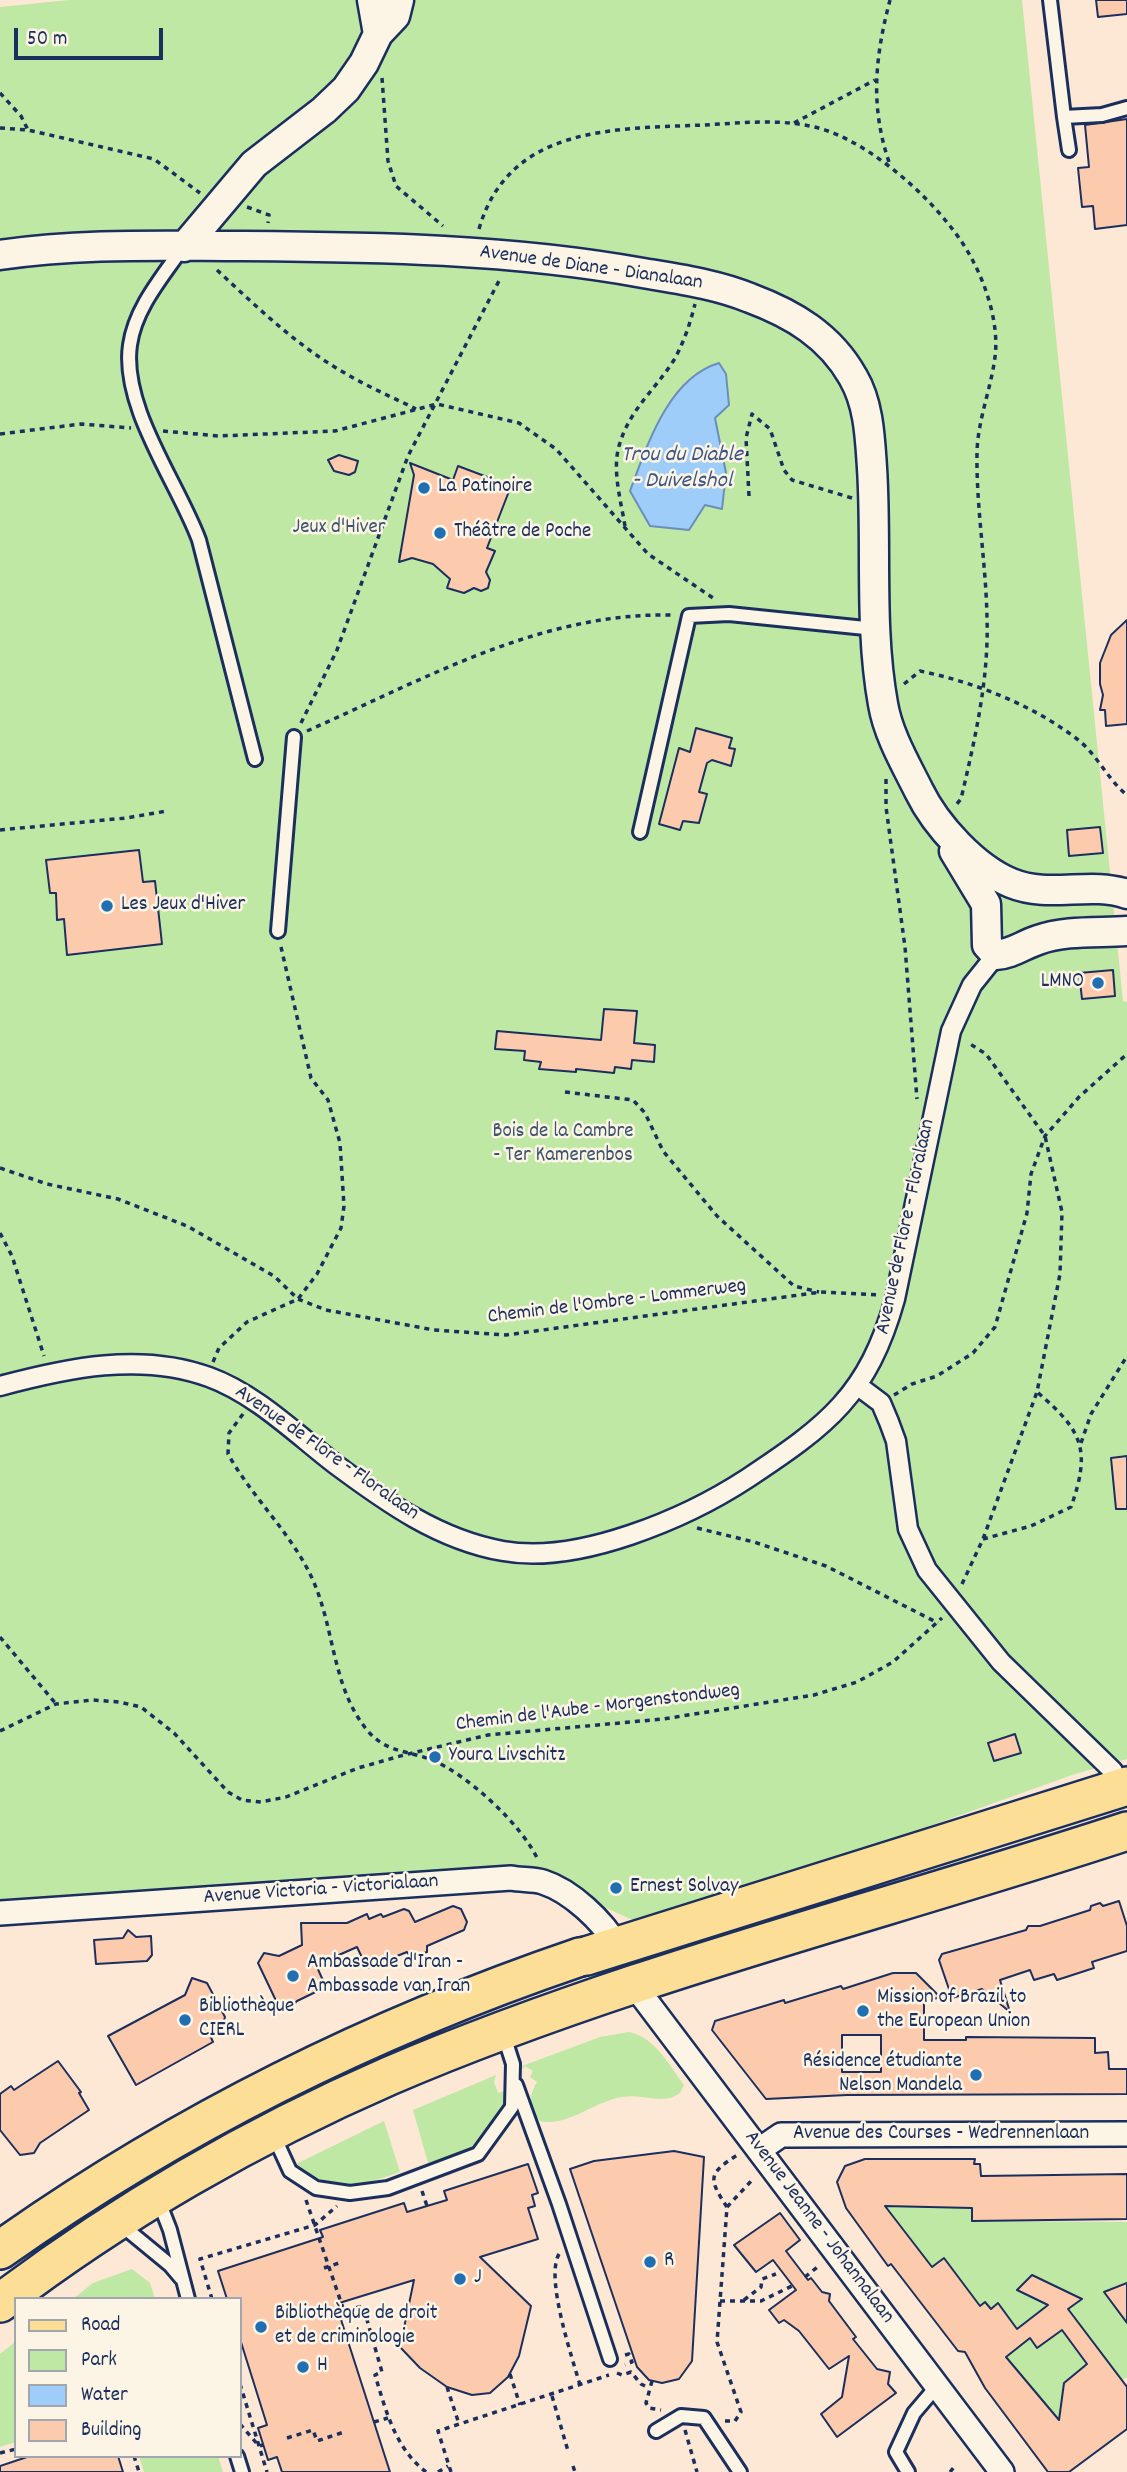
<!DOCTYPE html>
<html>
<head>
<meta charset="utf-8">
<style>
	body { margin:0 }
	#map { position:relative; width:1127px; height:2472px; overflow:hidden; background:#fce8d4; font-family:Dekko,sans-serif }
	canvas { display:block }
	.legend { position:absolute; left:14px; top:2297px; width:228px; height:161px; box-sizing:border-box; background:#fcf5e5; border:2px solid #a2a6af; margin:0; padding:9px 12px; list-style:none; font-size:21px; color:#1b2f5e }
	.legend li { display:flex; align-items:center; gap:14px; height:35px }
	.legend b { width:35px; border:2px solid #a2a6af }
	.scale { position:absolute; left:14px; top:28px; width:149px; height:32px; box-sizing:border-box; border:4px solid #1b2f5e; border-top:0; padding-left:9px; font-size:21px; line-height:24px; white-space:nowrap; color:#1b2f5e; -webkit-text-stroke:5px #fcf5e5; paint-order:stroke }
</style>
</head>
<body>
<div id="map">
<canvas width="1127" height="2472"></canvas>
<ul class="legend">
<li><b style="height:9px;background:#fcde96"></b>Road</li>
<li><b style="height:19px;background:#bfe8a5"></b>Park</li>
<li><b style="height:19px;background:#9ecdfa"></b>Water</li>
<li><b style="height:19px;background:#fccaac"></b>Building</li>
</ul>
<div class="scale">50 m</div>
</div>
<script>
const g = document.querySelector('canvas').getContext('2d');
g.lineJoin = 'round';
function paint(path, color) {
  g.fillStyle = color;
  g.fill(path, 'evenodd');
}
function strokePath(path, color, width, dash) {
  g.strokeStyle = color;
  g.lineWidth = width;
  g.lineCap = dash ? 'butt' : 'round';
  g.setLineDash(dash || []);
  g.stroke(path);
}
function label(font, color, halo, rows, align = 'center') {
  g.font = font + ' Dekko,sans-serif';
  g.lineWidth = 5;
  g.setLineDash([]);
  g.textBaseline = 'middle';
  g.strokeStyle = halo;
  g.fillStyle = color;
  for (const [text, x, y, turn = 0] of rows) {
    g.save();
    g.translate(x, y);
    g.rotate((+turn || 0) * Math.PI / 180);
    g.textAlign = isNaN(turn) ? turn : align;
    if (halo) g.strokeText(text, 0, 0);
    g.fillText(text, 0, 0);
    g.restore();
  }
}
const green = new Path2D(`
	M69,0H1022L1123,1001L1127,1002V1759L1072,1775L648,1927L560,1887L0,1905V7Z
	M629,2032C655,2037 669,2065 684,2085L680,2093C663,2106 643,2093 622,2097C595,2101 568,2127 540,2121C529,2107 528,2097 537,2082L530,2077L533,2071L525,2066L523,2069L522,2066L600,2037Z
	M496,2075L494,2082L498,2093L507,2090C506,2109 487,2139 471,2150C460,2158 441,2159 428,2163L413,2110Z
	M384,2121L400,2172C358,2187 343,2189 301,2174L296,2164Z
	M876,2195L956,2203V2208H972L973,2221L1127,2222V2291L1122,2285L1104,2292L1127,2323V2377L1108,2391L1117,2374L1068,2309L1082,2299L1032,2275L1055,2320L1088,2366L1081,2369L1064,2385L1112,2440L1092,2455L1072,2429L1068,2432L1006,2357L1035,2335L1026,2323L1010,2335L997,2304L991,2309L985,2302L980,2306L945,2259L932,2267L917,2249L912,2252L911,2238Z
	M132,2269L150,2283L155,2299H73L93,2283Z
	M15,2342L16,2442L0,2447V2354Z
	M139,2456H218L223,2472H144Z`);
const water = new Path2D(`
	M719,363L726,374L729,405L715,418L726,473L722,509L705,505L689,530L650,526L630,491C647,446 668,378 719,363Z`);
const building = new Path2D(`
	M1096,0H1127V14L1098,17Z
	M1127,119V225L1095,229L1093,206L1082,207L1078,168L1089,167L1085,125Z
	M339,455L358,461L355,472L349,475L334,471L328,460Z
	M410,463L453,480L458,466L511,486L487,548L495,551L486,572L490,580L488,588L481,591L474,588L464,593L447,588L450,579L433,564L412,558L399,562L414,475Z
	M1127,620V724L1106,726L1105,710H1100L1103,695L1100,684V663L1111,635Z
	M696,728L732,738L729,748L735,749L731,766L712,760L707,763L699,792L707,794L699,823L683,821L680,830L659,824L679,748L690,752Z
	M1100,827L1103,853L1069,856L1067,830Z
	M139,850L143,882L155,881L162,944L67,955L64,919L57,920L56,893H50L46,860Z
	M1113,970L1115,996L1082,999L1079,973Z
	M604,1009L637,1011L634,1043L655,1045L654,1062L632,1060L631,1069L615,1067L614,1073L576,1069V1072L539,1069L541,1062L524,1060L525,1051L495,1049L497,1031L601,1040Z
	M1127,1456V1509H1116L1111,1458Z
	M1015,1734L1021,1753L994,1761L988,1743Z
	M1119,1901L1127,1926V1951L1092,1962L1094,1968L1057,1980L1054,1974L1034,1980L1030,1970L1000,1980L1010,2012L982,1989L952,1998L939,1960L942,1954L1026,1930L1028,1926H1040L1090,1910L1091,1906L1100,1903L1103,1906Z
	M453,1906L461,1909L467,1922L464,1930L427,1946V1952L411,1958L407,1952L367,1968L357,1947L316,1965L326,1987L297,2001L289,2009L279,2007L258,1963L264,1953L279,1956L302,1945L301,1923H347L367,1914L369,1919L381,1914L383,1917L404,1909L409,1911L415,1922Z
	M128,1930L136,1937L151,1936L152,1955L147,1961L96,1964L94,1940L123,1938Z
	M893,1973H916L940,1997L924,2002V2040H966V2037L1095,2038V2053L1108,2052L1109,2069H1127V2094L847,2095L766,2099L712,2030L715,2021L784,2000L785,2003L841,1986L843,1989ZM842,2035H881V2072H842Z
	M192,1978L207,1983L225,2017L222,2026L209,2033L213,2042L136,2085L108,2036L185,1995Z
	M58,2061L81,2092L79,2093L89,2110L40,2143L34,2153L20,2155L0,2130V2094L11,2086L14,2090Z
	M674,2151L704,2157L692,2361L679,2379L662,2383L649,2380L637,2367L570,2169L594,2161Z
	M865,2159H975L974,2164H980L981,2176L1127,2174V2219L972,2221V2208L885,2206L932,2267L944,2258L980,2306L985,2302L991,2309L998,2303L1017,2329L1048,2305L1017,2290L1032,2275L1082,2299L1068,2309L1127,2387V2429L1069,2472H1048L985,2388L965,2352L958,2351L891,2264L888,2266L846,2208L837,2182L845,2166ZM1062,2330L1087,2364L1064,2383L1059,2420L1006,2357L1030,2338L1037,2348Z
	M528,2164L538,2193L532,2195L535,2206L528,2208L538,2239L480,2257L531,2306L519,2356L508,2377L490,2393L472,2395L447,2387L420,2368L400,2347L414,2280L336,2304L390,2472H282L277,2457L268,2460L258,2428L267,2425L240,2339V2299H227L218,2271L323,2237L320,2230L404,2203L407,2212L447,2200L444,2191Z
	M780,2213L800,2240L786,2251L808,2280L811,2278L822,2292L830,2294L829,2301L856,2337L853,2339L877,2369L890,2372L888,2384L896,2393L837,2437L821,2414L842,2397L849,2356L829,2369L799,2331L784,2320L779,2323L769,2310L796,2290L773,2260L756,2272L734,2245Z
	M1127,2283V2323L1104,2292Z
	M30,2456H118L123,2472H0V2466Z`);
const path = new Path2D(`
	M382,78L388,161L396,186L443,226
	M0,93L21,116L28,130
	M794,123L875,80
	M0,128L28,130L154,159L200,193
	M889,162C870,106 875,57 890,0
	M247,207L269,215L268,223
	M479,229C509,125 615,129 703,125C744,123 788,117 828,131C881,150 949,212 974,263C988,290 999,327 995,357C991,389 978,419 977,452C976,507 986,563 987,618C989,679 975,739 961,799L955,806
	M217,270C257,307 296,345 343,372C366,386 392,397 416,409
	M163,431L219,436L335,431L437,404L519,423L556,449L648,554L716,600
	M0,434L81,424L131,428
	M749,496L746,438L752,414L770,429L784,470L792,480L852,498
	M625,526C621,502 612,470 619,446C629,410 655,390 674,360C684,342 690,324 695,304
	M904,684L920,671C974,682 1033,705 1077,739C1097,754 1107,779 1127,795
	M301,723L337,650L408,456L501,277
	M307,731C425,679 541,612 673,615
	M886,779V807L905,947L917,1099
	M0,830L126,818L167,811
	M565,1092L633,1100L645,1113L663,1151L717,1216L794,1286L819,1292
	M0,1168L47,1184L118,1199L187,1226L274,1276L298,1299L326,1310L434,1330L506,1335L821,1292L879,1295
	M0,1233L12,1256L44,1356
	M213,1362L219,1348L247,1322L298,1299L317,1274L341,1228L344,1206L340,1143L328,1100L311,1078L281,947
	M894,1395L912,1384L937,1376L973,1353L995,1327L1027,1213L1031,1174L1045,1136L1079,1097L1127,1054
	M243,1414L229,1433L228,1454C252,1497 290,1532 311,1576C335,1626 331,1686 367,1730C386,1753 407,1750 432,1760C467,1774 523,1826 538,1860
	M1081,1443L1091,1414L1127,1356
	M697,1528L754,1542L826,1566L938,1623
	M983,1539L1031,1526L1071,1507C1091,1450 1083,1431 1037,1392
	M962,1584L983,1539L1037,1392L1060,1274L1062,1212L1045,1136L986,1054L967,1042
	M0,1637L56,1704
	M0,1731L56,1704L92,1700L119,1702L141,1707L174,1733L228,1792L242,1800L261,1802L286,1797L358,1768L404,1755L488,1735L663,1719L814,1695L857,1682L893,1662L942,1618
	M422,2191L427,2206
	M306,2200L344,2311L363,2306L382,2372L375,2375C386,2411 395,2448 426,2472
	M727,2207L754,2178
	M559,2254C545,2278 572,2357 580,2385
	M324,2268L339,2263
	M805,2277L820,2265
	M212,2299L200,2259L315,2225L337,2206
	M744,2300L761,2287L762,2279L776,2274
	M720,2301H761L794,2285
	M374,2342L402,2332
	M625,2355L629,2354L632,2362L625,2365
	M617,2373L622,2375L631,2372L641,2384L649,2388
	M510,2374L520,2405
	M652,2381L646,2403L649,2408L661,2410
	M240,2384L267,2472
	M447,2387L459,2424
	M552,2396L568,2451
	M725,2421H735L741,2412L717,2342L727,2207C707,2177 709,2173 739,2154
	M374,2422L388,2418
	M240,2424L259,2446L263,2445
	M685,2430L697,2472
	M287,2438L313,2430L317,2441L344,2432
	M0,2453L16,2449
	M134,2456L139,2472
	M573,2466L575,2472
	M438,2472L448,2466
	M451,2472L438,2431L609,2375
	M950,2472L955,2466`);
const service = new Path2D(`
	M1050,0L1064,117L1102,115L1127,108
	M1064,117L1069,150
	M183,247C163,276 135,308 130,345C121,407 178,483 199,540L255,759
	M640,832L689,616L729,614L875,629
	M278,931L294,737
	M516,2085L559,2204L610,2359
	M273,2134L290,2171L316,2188L350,2193L388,2188L478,2154L512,2107L513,2064L503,2033
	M158,2199L170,2230L188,2299
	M119,2223L170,2265L181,2278
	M656,2431L681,2416L704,2418L740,2472
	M237,2456L242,2472
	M908,2472L896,2452L914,2413L937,2386`);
const pedestrian = new Path2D(`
	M857,1385L881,1403L889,1422L896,1441L908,1529L927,1570L1001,1662L1113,1771
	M0,1386C67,1368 141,1352 209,1377C256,1394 296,1434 335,1464C386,1502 439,1540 503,1551C578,1565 687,1518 748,1478C828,1425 868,1395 895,1299L951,1031L972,985L996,955`);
const minor = new Path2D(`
	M0,1913L511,1878C521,1880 534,1879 543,1882C571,1891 603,1921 617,1946
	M634,1985L1002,2472
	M759,2150L781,2135L1127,2134`);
const tertiary = new Path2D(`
	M372,0L378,34
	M184,247L254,164L324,110L346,89L364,63L378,34L395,16L399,0
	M0,255C80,243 162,246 243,246C377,247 511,249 643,273C678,279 716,284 750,298C793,314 830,336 853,377C869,404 870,438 872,468C877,546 869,627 883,704C888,734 905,763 919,791C936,826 975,868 1011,883C1050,899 1089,881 1127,894
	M954,851L986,904L987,945L996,955C1012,954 1023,945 1038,940C1066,930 1097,933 1127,931`);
const primary = new Path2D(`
	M586,1956L1127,1786
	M0,2250C178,2124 374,2027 580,1957
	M0,2303C118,2213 253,2135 389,2076C627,1974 881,1912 1127,1831`);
const primaryBridge = new Path2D(`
	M580,1957L586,1956`);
const markers = [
	[424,488,7,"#1f6fb2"],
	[440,533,7,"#1f6fb2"],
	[107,906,7,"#1f6fb2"],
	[1098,983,7,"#1f6fb2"],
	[435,1757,7,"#1f6fb2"],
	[616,1888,7,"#1f6fb2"],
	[293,1976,7,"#1f6fb2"],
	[863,2011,7,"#1f6fb2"],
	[185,2020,7,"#1f6fb2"],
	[976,2075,7,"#1f6fb2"],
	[650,2262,7,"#1f6fb2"],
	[460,2279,7,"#1f6fb2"],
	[261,2327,7,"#1f6fb2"],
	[303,2367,7,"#1f6fb2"]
];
const streetNames = [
	["Avenue de Diane - Dianalaan",591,269,8],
	["Avenue de Flore - Floralaan",907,1227,-78],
	["Chemin de l'Ombre - Lommerweg",617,1303,-7],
	["Avenue de Flore - Floralaan",326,1454,35],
	["Chemin de l'Aube - Morgenstondweg",598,1709,-7],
	["Avenue Victoria - Victorialaan",321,1891,-4],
	["Avenue des Courses - Wedrennenlaan",941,2135],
	["Avenue Jeanne - Johannalaan",818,2228,53]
];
const poiNames = [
	["La Patinoire",438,488],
	["Théâtre de Poche",454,533],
	["Les Jeux d'Hiver",121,906],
	["LMNO",1084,983,"right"],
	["Youra Livschitz",449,1757],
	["Ernest Solvay",630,1888],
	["Ambassade d'Iran -",307,1964],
	["Ambassade van Iran",307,1988],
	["Mission of Brazil to",877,1999],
	["the European Union",877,2023],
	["Bibliothèque",199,2008],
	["CIERL",199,2032],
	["Résidence étudiante",962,2063,"right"],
	["Nelson Mandela",962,2087,"right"],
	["R",664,2262],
	["J",474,2279],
	["Bibliothèque de droit",275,2315],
	["et de criminologie",275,2339],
	["H",317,2367]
];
const parkNames = [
	["Jeux d'Hiver",339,529],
	["Bois de la Cambre",563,1133],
	["- Ter Kamerenbos",563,1157]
];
const waterNames = [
	["Trou du Diable",682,457],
	["- Duivelshol",682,483]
];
paint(green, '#bfe8a5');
paint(water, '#9ecdfa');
strokePath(water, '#6a8ebc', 2);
paint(building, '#fccaac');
strokePath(building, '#1b2f5e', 2);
strokePath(service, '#1b2f5e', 18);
strokePath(pedestrian, '#1b2f5e', 23);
strokePath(minor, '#1b2f5e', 28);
strokePath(tertiary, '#1b2f5e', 33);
strokePath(primary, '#1b2f5e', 42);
strokePath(path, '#1b2f5e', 3.5, [5, 5]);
strokePath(service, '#fcf5e5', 12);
strokePath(pedestrian, '#fcf5e5', 18);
strokePath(minor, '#fcf5e5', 23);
strokePath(tertiary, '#fcf5e5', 28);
strokePath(primary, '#fcde96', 37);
strokePath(primaryBridge, '#1b2f5e', 42, []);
strokePath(primaryBridge, '#fcde96', 37);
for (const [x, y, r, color] of markers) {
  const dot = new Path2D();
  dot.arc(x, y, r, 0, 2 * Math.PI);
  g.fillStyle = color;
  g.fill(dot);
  strokePath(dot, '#fcf5e5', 2.5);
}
label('21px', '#1b2f5e', '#fcf5e5', streetNames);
label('21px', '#1b2f5e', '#fcf5e5', poiNames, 'left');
label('21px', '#3c546c', '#fcf5e5', parkNames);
label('italic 23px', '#3c5685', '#fcf5e5', waterNames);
</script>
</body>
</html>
